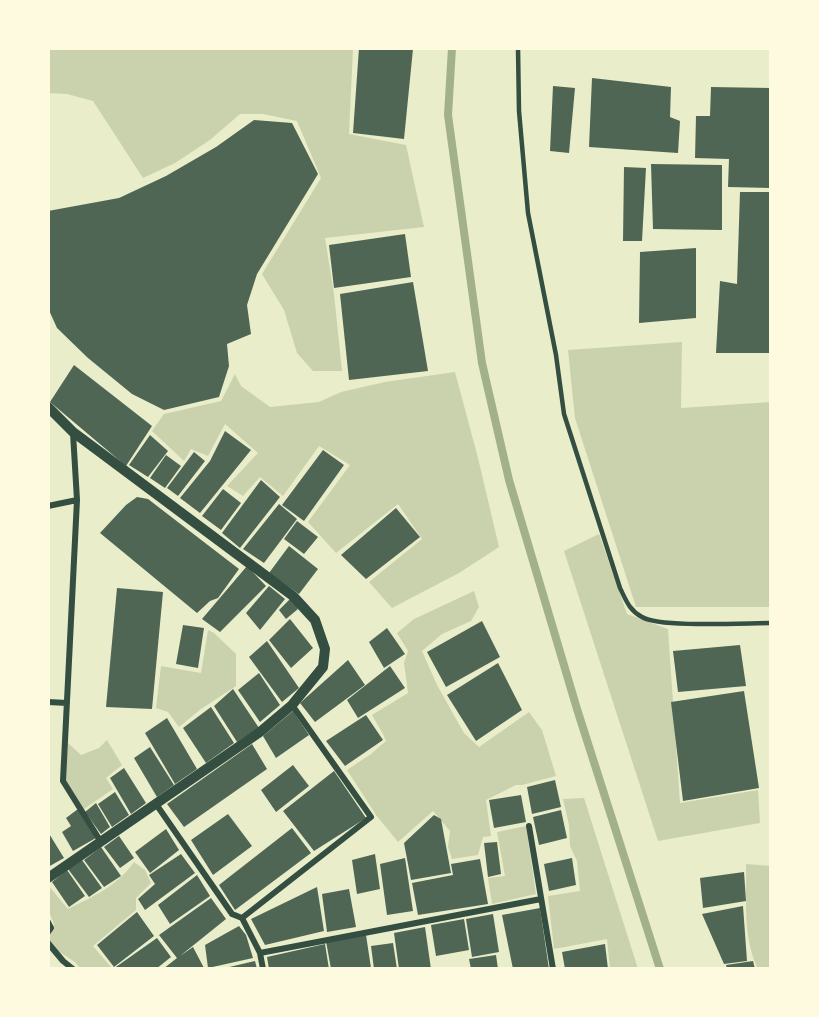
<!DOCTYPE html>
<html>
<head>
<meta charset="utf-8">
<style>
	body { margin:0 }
	#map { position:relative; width:819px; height:1017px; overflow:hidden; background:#e9edc9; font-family:"Space Grotesk",sans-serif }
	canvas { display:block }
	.frame { position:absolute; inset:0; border:50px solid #fefae0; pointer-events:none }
</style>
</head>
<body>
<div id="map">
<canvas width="819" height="1017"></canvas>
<div class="frame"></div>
</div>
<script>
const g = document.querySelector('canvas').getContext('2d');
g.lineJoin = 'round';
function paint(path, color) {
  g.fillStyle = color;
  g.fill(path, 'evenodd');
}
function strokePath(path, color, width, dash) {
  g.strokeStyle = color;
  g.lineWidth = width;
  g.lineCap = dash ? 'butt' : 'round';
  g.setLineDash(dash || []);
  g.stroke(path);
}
const green = new Path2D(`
	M48,48H353L349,134L406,145L424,227L325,238L334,294L342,371H313L297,353L284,310L262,274L321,178L297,121L263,114H240L210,140L175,163L143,178L93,101L67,94L48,93Z
	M682,342L681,408L771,402V607H636L575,418L568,350Z
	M455,372L478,458L499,547L459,573L392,608L369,582L422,539L398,504L336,553L308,522L350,465L319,446L283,496L260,477L243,496L227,486L258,453L225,424L208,456L191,449L184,461L152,431L164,414L221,401L235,374L241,386L270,407L319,402L341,392L385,382Z
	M599,534L627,614L668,629L680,803L758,790L760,823L658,841L564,551Z
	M474,591L479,607L471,621L442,634L422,651L437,685L464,733L479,747L529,712L542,730L556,776L522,785H516L486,800L491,836L483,837L478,855L452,859L448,847L450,831L433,811L398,842L376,815L347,770L371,754L386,741L383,734L372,715L408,693L404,663L408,651L397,633L414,619Z
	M208,630L214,633L236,654V686L201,709L179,727L168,712L156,708L161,666L201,673Z
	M107,740L122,765L106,778L113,789L84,809L65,779L68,743L81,755L99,748Z
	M584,798L638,969H610L607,939L554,949L548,896L580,891L577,861L570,846L569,825L563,799Z
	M526,826L536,894L492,904L488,878L505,876L497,832Z
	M134,862L145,870L151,883L136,898V910L93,946L111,967L109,969H81L75,962L58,951L48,938L54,924L48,909V885L68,909C95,895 115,888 134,862Z
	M746,864L771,866V969H758C742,936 747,899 746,864Z`);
const stream = new Path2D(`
	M452,48L448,115L482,363L509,480L577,709L660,969`);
const building = new Path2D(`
	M359,48L413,49L404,139L353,133Z
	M592,78L671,87L670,117L680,121L678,153L589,147Z
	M553,86L575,88L569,153L550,151Z
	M711,87L771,88V188L728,187L729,159L695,158L696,116H710Z
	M254,120L292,123L318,174L257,274L247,305L251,334L227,344L229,366L219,397L164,410L132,394L88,358L57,328L48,308V211L119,198L166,176L216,147Z
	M651,164L722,165V230L653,229Z
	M624,167L646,168L642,241H623Z
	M740,192H771V353H716L720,281L737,284Z
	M405,234L411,277L334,288L329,245Z
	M696,248V318L639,323L640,252Z
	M413,282L428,371L349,380L340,294Z
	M74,365L152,426L126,466L50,402Z
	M225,431L251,450L200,513L180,498L210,461Z
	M150,435L168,451L148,477L129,465Z
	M323,450L344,465L304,521L282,505Z
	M194,452L205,461L178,496L167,488Z
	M166,455L181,466L165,488L150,478Z
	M261,480L280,497L240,548L222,533Z
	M223,489L241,503L221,530L202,516Z
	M137,497L148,499L239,569L218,598L210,601L197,613L100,533L126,505Z
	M279,504L297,519L264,563L243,549Z
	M396,508L420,537L366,579L341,555Z
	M297,521L318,537L304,554L284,539Z
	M289,546L318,569L299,594L269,573Z
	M247,566L266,586L220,632L202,619Z
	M269,586L285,599L260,630L246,613Z
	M117,588L163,592L152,709L106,707Z
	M291,598L298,609L286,619L279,610Z
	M290,619L313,648L291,668L269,640Z
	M482,621L500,657L446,687L427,652Z
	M183,625L204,628L198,668L176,664Z
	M387,628L405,654L384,668L369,642Z
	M267,641L299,688L282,702L249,657Z
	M740,645L746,686L678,692L673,651Z
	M348,660L365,685L315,722L300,703Z
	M498,663L522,710L476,741L447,695Z
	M390,666L405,688L358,718L347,700Z
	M259,673L280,705L260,722L238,690Z
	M233,689L259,728L237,742L214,706Z
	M744,691L759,788L683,801L671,702Z
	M211,707L234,743L206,763L183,728Z
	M293,711L309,735L276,758L263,736Z
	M366,715L383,740L345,766L326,741Z
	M167,718L197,769L175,784L145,733Z
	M252,744L267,769L184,827L167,804Z
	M150,747L174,785L157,797L134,758Z
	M293,765L309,786L276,812L261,790Z
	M124,768L146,803L131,814L110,778Z
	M334,771L366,818L314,851L283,811Z
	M555,780L561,807L532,814L527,787Z
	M115,792L129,815L112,827L98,804Z
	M521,795L526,822L494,828L489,800Z
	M96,803L110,827L101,834L85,812Z
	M78,809L96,838L73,851L62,832L71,826L66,818Z
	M561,810L567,838L539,845L533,817Z
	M228,814L252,846L213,875L191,840Z
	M434,815L441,819L451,873L411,880L404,843Z
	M292,828L311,853L235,910L219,885Z
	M166,829L179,850L150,873L135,852Z
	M48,832L64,858L48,867Z
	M119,836L134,858L120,868L104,847Z
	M497,842L501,874L488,877L484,843Z
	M101,847L121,876L104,887L84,860Z
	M181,854L195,873L145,910L138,899L155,884L149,875Z
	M375,854L380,889L357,894L352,860Z
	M405,858L413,911L387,915L380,864Z
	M572,858L576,885L549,891L544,864Z
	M480,859L488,904L418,915L412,883L453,875L451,864Z
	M82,860L102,888L89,897L68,869Z
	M67,870L85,896L69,907L52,882Z
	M744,872L746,901L703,908L700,878Z
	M197,875L210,896L170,924L158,905Z
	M317,887L324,931L265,945L251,919Z
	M349,889L356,927L327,932L322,894Z
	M211,898L226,919L180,956L193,947L204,968L163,969L177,958L159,935Z
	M743,906L747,961L724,964L702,914Z
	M540,908L549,969H513L502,915Z
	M137,912L154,936L114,967L97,945Z
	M493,914L499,952L472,957L466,919Z
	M464,919L469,950L436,956L431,925Z
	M239,926L246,935L253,958L208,968L205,945Z
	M425,927L431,969H399L394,933Z
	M366,935L371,968L331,969L326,941Z
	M157,938L171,957L156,969H113Z
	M393,943L397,969H374L371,946Z
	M325,944L329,969H269L267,957Z
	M605,944L608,969H565L562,952Z
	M496,955L498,969H471L469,959Z
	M255,961L257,969H225V968Z
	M753,961L755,969H727L726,965Z`);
const service = new Path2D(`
	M518,48L519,111L528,213L556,355L564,414L620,588C626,600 629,610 642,617C660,628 745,623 771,623`);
const minor = new Path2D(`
	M73,433L77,500L63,781L101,842
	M48,506L77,500
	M48,702L67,703
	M156,804L232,914L242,918L260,953L263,969
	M529,826L553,969
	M242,918L371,817L292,705
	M48,922L51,928L48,932
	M48,943L63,961L73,969
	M260,953L541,899`);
const tertiary = new Path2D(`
	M48,407L73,432L293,596L315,620L325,649L323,667L292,705L260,732L48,878`);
paint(green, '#cad2ad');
strokePath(stream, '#a3b18a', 8);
paint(building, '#4f6655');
strokePath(service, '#344e41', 4.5);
strokePath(minor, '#344e41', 6);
strokePath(tertiary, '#344e41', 10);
</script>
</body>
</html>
